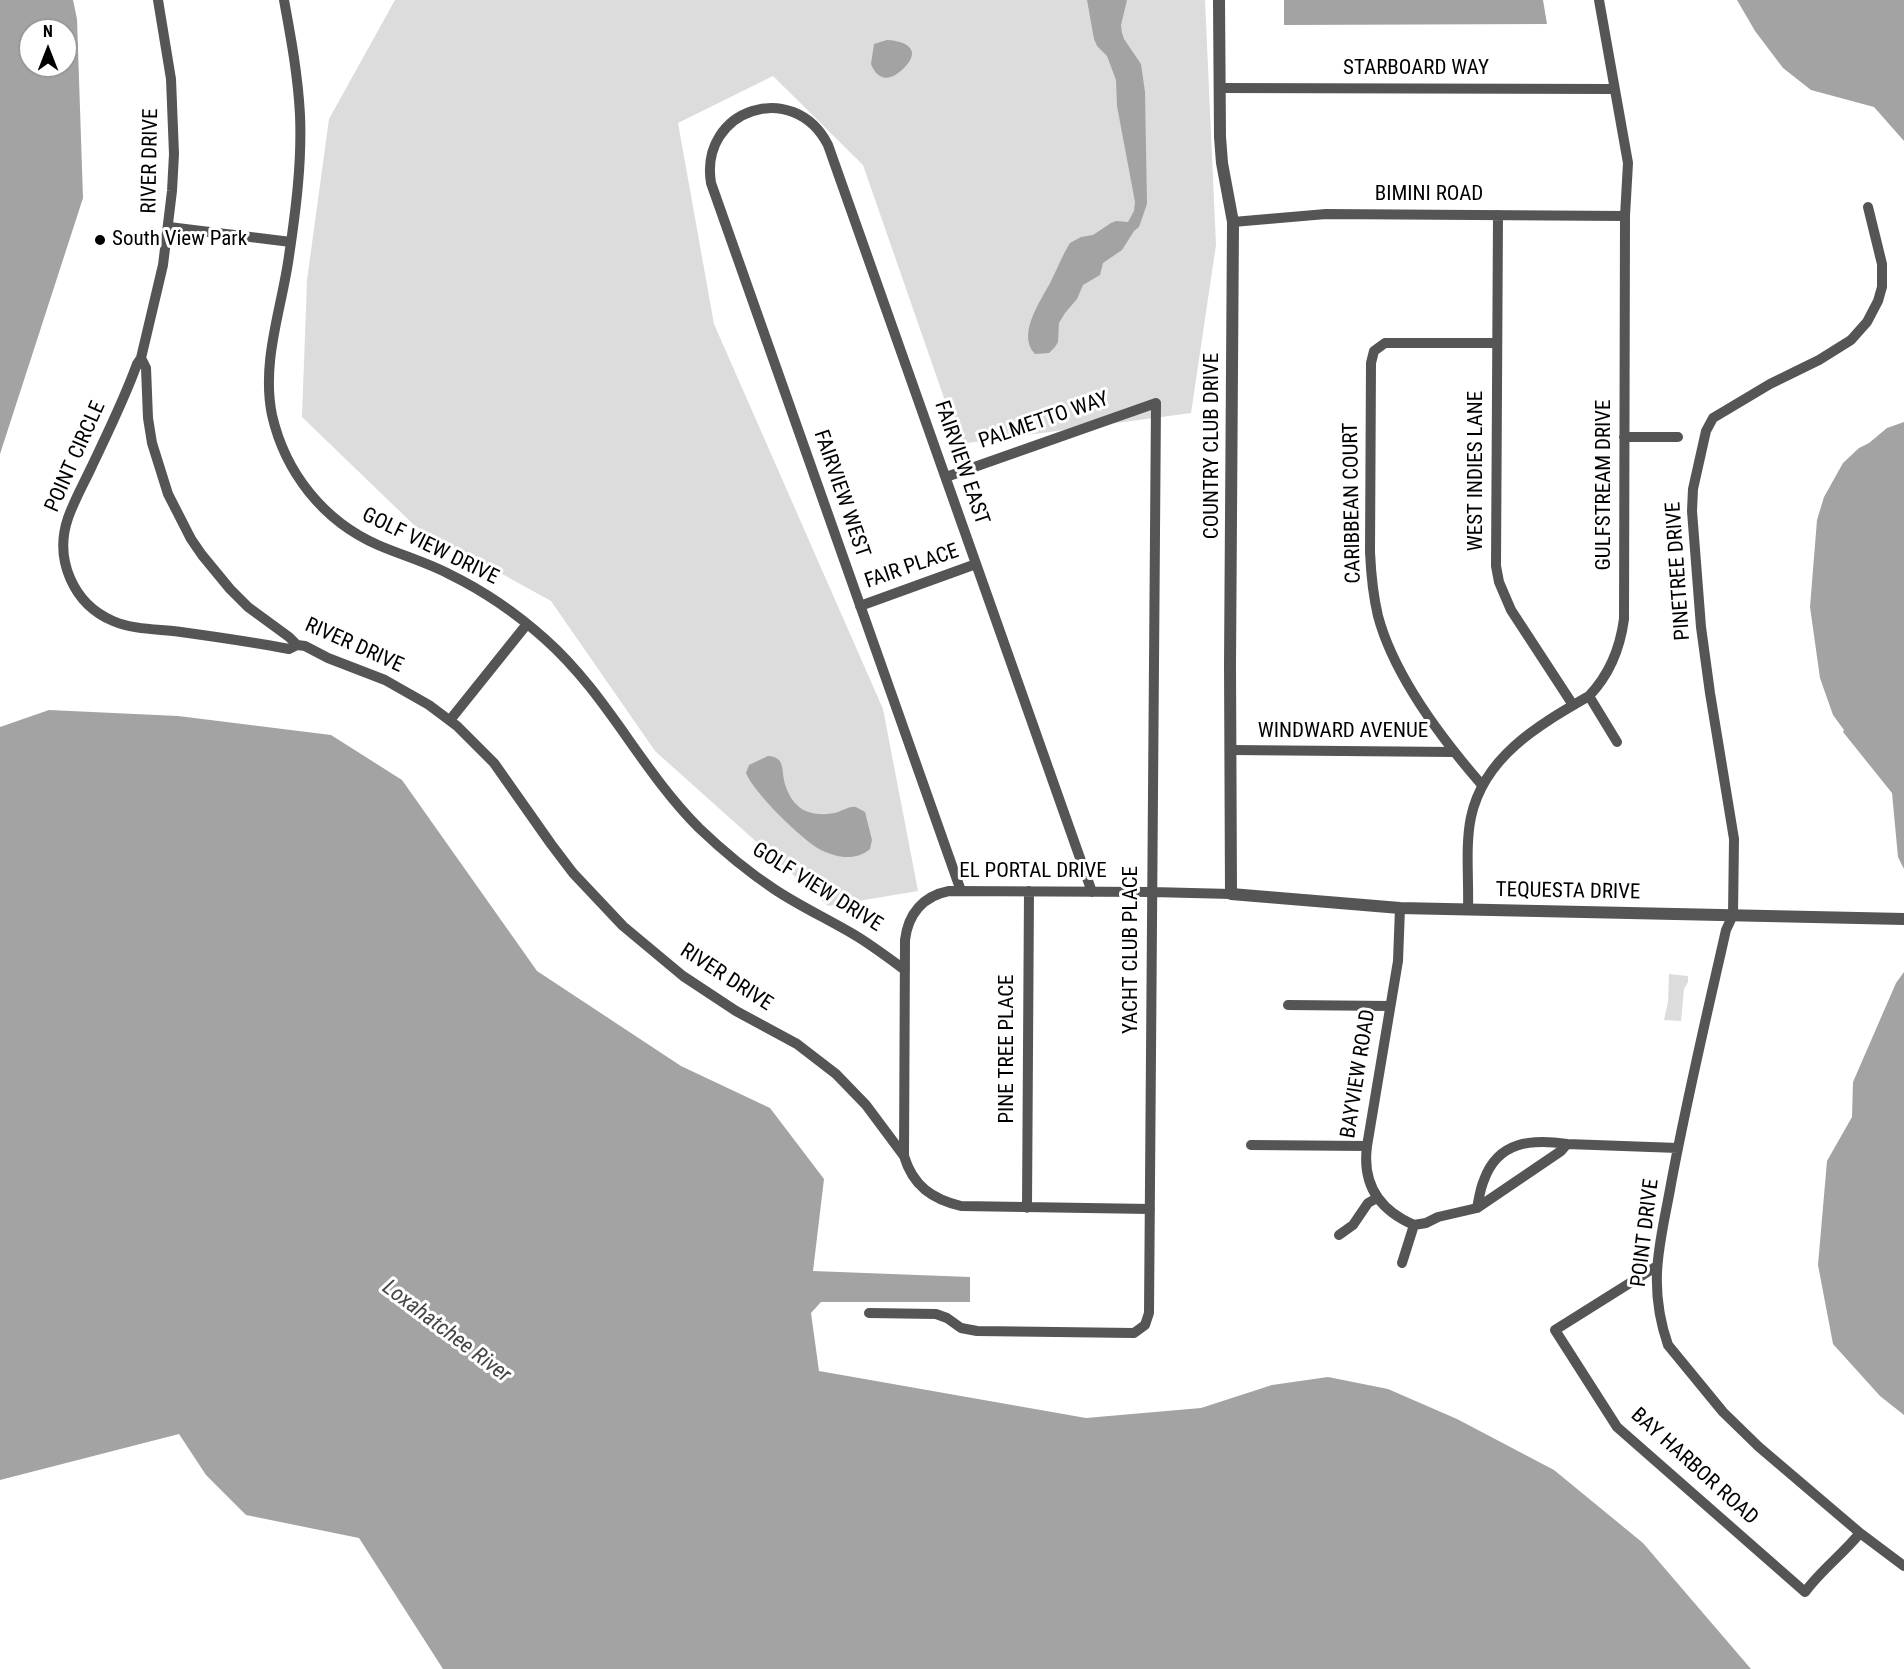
<!DOCTYPE html>
<html>
<head>
<meta charset="utf-8">
<style>
	body { margin:0 }
	#map { position:relative; width:1904px; height:1669px; overflow:hidden; background:#fff; font-family:"Roboto Condensed",sans-serif }
	canvas { display:block }
	.north { position:absolute; left:18px; top:18px; width:60px; height:60px; box-sizing:border-box; background:#fff; border:2px solid #999; border-radius:50%; rotate:0deg; font-size:16px; font-weight:700; line-height:24px; text-align:center; color:#000 }
	.north::after { content:''; display:block; margin:auto; width:21px; height:27px; background:#000; clip-path:polygon(50% 0,100% 100%,50% 72%,0 100%) }
</style>
</head>
<body>
<div id="map">
<canvas width="1904" height="1669"></canvas>
<div class="north">N</div>
</div>
<script>
const g = document.querySelector('canvas').getContext('2d');
g.lineJoin = 'round';
function paint(path, color) {
  g.fillStyle = color;
  g.fill(path, 'evenodd');
}
function strokePath(path, color, width, dash) {
  g.strokeStyle = color;
  g.lineWidth = width;
  g.lineCap = dash ? 'butt' : 'round';
  g.setLineDash(dash || []);
  g.stroke(path);
}
function label(font, color, halo, rows, align = 'center') {
  g.font = font + ' "Roboto Condensed",sans-serif';
  g.lineWidth = 6;
  g.setLineDash([]);
  g.textBaseline = 'middle';
  g.strokeStyle = halo;
  g.fillStyle = color;
  for (const [text, x, y, turn = 0] of rows) {
    g.save();
    g.translate(x, y);
    g.rotate((+turn || 0) * Math.PI / 180);
    g.textAlign = isNaN(turn) ? turn : align;
    if (halo) g.strokeText(text, 0, 0);
    g.fillText(text, 0, 0);
    g.restore();
  }
}
const green = new Path2D(`
	M395,0H1205L1216,245L1191,413L960,444L863,165L773,76L678,123L714,324L883,709L918,891L828,906L655,751L551,601L415,526L302,417L307,280L329,119Z
	M1669,974L1688,976V982L1684,989L1681,1021L1664,1020L1668,1002Z`);
const water = new Path2D(`
	M0,0H73L77,19L83,198L0,454ZM30,30H66V66H30Z
	M1087,0H1127L1121,25L1122,33L1124,39L1141,64L1145,92L1147,204L1139,227L1134,231L1122,250L1103,263L1100,275L1083,285L1077,299L1065,313L1059,323L1058,342L1055,347L1049,353L1035,354C1015,333 1044,297 1053,277C1059,265 1063,254 1070,243L1081,237L1093,235L1111,223L1116,221L1128,222L1134,211L1135,202L1117,106L1116,80L1107,56L1097,46L1094,39Z
	M1284,0H1543L1547,24L1284,25Z
	M1737,0H1904V141L1874,107L1811,90L1783,68L1755,31Z
	M887,40C907,41 922,50 904,68C891,81 878,82 871,64L874,44Z
	M1904,422V869L1898,857L1892,793L1843,732L1844,730L1833,715L1820,678L1810,607L1817,520L1824,497L1843,463L1859,448L1869,443L1887,428Z
	M49,710L178,716L331,735L402,780L537,971L681,1066L770,1108L824,1179L813,1271L970,1277V1302H821L811,1313L819,1371L1086,1418L1201,1408L1272,1385L1328,1377L1388,1389L1457,1419L1554,1470L1643,1543L1751,1669H443L359,1538L246,1515L206,1475L179,1434L0,1480V727Z
	M768,756C786,757 781,771 785,784C787,791 792,801 797,805C806,815 826,816 838,812C844,810 850,806 856,807C857,808 864,811 865,812L872,840L870,849C856,861 837,858 821,850C802,840 754,793 746,773L749,765Z
	M1904,972V1415L1880,1396L1833,1344L1818,1265L1827,1161L1852,1117L1853,1082L1896,983Z`);
const minor = new Path2D(`
	M158,0L171,79L174,154L172,191L163,265L141,358L146,368L148,418L152,443L168,494L191,539L202,555L230,589L248,607L289,637L297,645L305,646L328,658L385,680L429,705L457,726L494,763L551,844L573,873L623,926L683,976L736,1011L797,1044L836,1074L866,1105L904,1156
	M284,0C291,38 298,76 300,115C302,162 296,209 289,256C282,308 261,361 272,415C285,472 323,521 378,545C401,555 426,562 449,574C484,591 516,613 545,639C607,694 641,770 699,828C722,850 747,871 774,889C801,907 830,920 858,937C874,947 890,959 905,970
	M1219,88L1613,89
	M1868,207L1882,264V287L1878,301L1867,322L1851,340L1819,360L1770,384L1713,418L1706,431L1693,489L1692,511L1701,627L1710,693L1734,839L1733,915L1726,930C1707,1014 1687,1098 1671,1184C1666,1213 1658,1244 1657,1273C1656,1298 1660,1322 1668,1345L1723,1412L1759,1447L1860,1533L1904,1566
	M1498,215L1496,566L1499,582L1511,610L1573,705
	M1233,222L1326,214L1625,216
	M169,227L291,242
	M141,358L137,364C124,400 107,434 91,468C83,485 74,501 68,518C54,559 73,604 113,621C134,630 159,629 181,632C217,637 253,642 289,649L297,645
	M1624,437H1678
	M860,606L976,564
	M1589,696L1617,742
	M450,720L527,624
	M1232,750L1453,752
	M1482,785C1442,739 1394,676 1378,616C1373,595 1371,574 1370,552L1371,363L1374,351L1385,343H1497
	M961,891L711,183C699,109 794,78 828,145L1092,892
	M1400,908L1398,961L1367,1146C1362,1184 1379,1210 1414,1225
	M1468,909C1469,879 1465,846 1471,817C1484,756 1539,725 1589,696C1610,674 1620,649 1624,619L1625,216L1628,163L1599,0
	M1288,1005L1390,1006
	M1251,1145L1367,1146
	M1027,1208L1029,891
	M1477,1208C1479,1199 1480,1189 1484,1180C1498,1141 1531,1139 1567,1144
	M1150,1209L961,1206C932,1199 913,1186 904,1156L905,940C908,914 923,896 949,891L1152,892L1231,894
	M1339,1235L1353,1225L1368,1203L1377,1198
	M1402,1263L1414,1225L1426,1223L1438,1217L1477,1208L1561,1151L1567,1144L1678,1148
	M1657,1266L1555,1330L1617,1427L1805,1592C1821,1570 1843,1554 1860,1533
	M869,1313L936,1314L947,1318L961,1328L977,1331L1134,1333L1145,1325L1149,1313L1156,403L946,477`);
const tertiary = new Path2D(`
	M1219,0L1220,137L1222,163L1233,222L1230,664L1231,894L1400,908L1904,919`);
const markers = [
	[100,240,6,"#000"]
];
const streetNames = [
	["STARBOARD WAY",1416,69],
	["RIVER DRIVE",151,161,-89],
	["BIMINI ROAD",1429,195],
	["PALMETTO WAY",1044,421,-19],
	["COUNTRY CLUB DRIVE",1213,446,-90],
	["POINT CIRCLE",76,457,-66],
	["FAIRVIEW EAST",961,463,71],
	["WEST INDIES LANE",1477,471,-90],
	["GULFSTREAM DRIVE",1605,485,-90],
	["FAIRVIEW WEST",841,494,71],
	["CARIBBEAN COURT",1353,503,-91],
	["GOLF VIEW DRIVE",430,547,26],
	["FAIR PLACE",912,567,-19],
	["PINETREE DRIVE",1679,571,-94],
	["RIVER DRIVE",354,646,24],
	["WINDWARD AVENUE",1343,732],
	["EL PORTAL DRIVE",1033,872],
	["GOLF VIEW DRIVE",817,888,32],
	["TEQUESTA DRIVE",1568,892,1],
	["YACHT CLUB PLACE",1132,950,-90],
	["RIVER DRIVE",726,978,33],
	["PINE TREE PLACE",1008,1049,-90],
	["BAYVIEW ROAD",1359,1074,-81],
	["POINT DRIVE",1646,1233,-83],
	["BAY HARBOR ROAD",1694,1467,42]
];
const poiNames = [
	["South View Park",112,240]
];
const waterNames = [
	["Loxahatchee River",446,1332,37]
];
paint(green, '#dcdcdc');
paint(water, '#a3a3a3');
strokePath(minor, '#555', 10);
strokePath(tertiary, '#555', 12);
for (const [x, y, r, color] of markers) {
  const dot = new Path2D();
  dot.arc(x, y, r, 0, 2 * Math.PI);
  g.fillStyle = color;
  g.fill(dot);
  strokePath(dot, '#fff', 2);
}
label('21px', '#000', '#fff', streetNames);
label('21px', '#000', '#fff', poiNames, 'left');
label('italic 22px', '#444', '#fff', waterNames);
</script>
</body>
</html>
